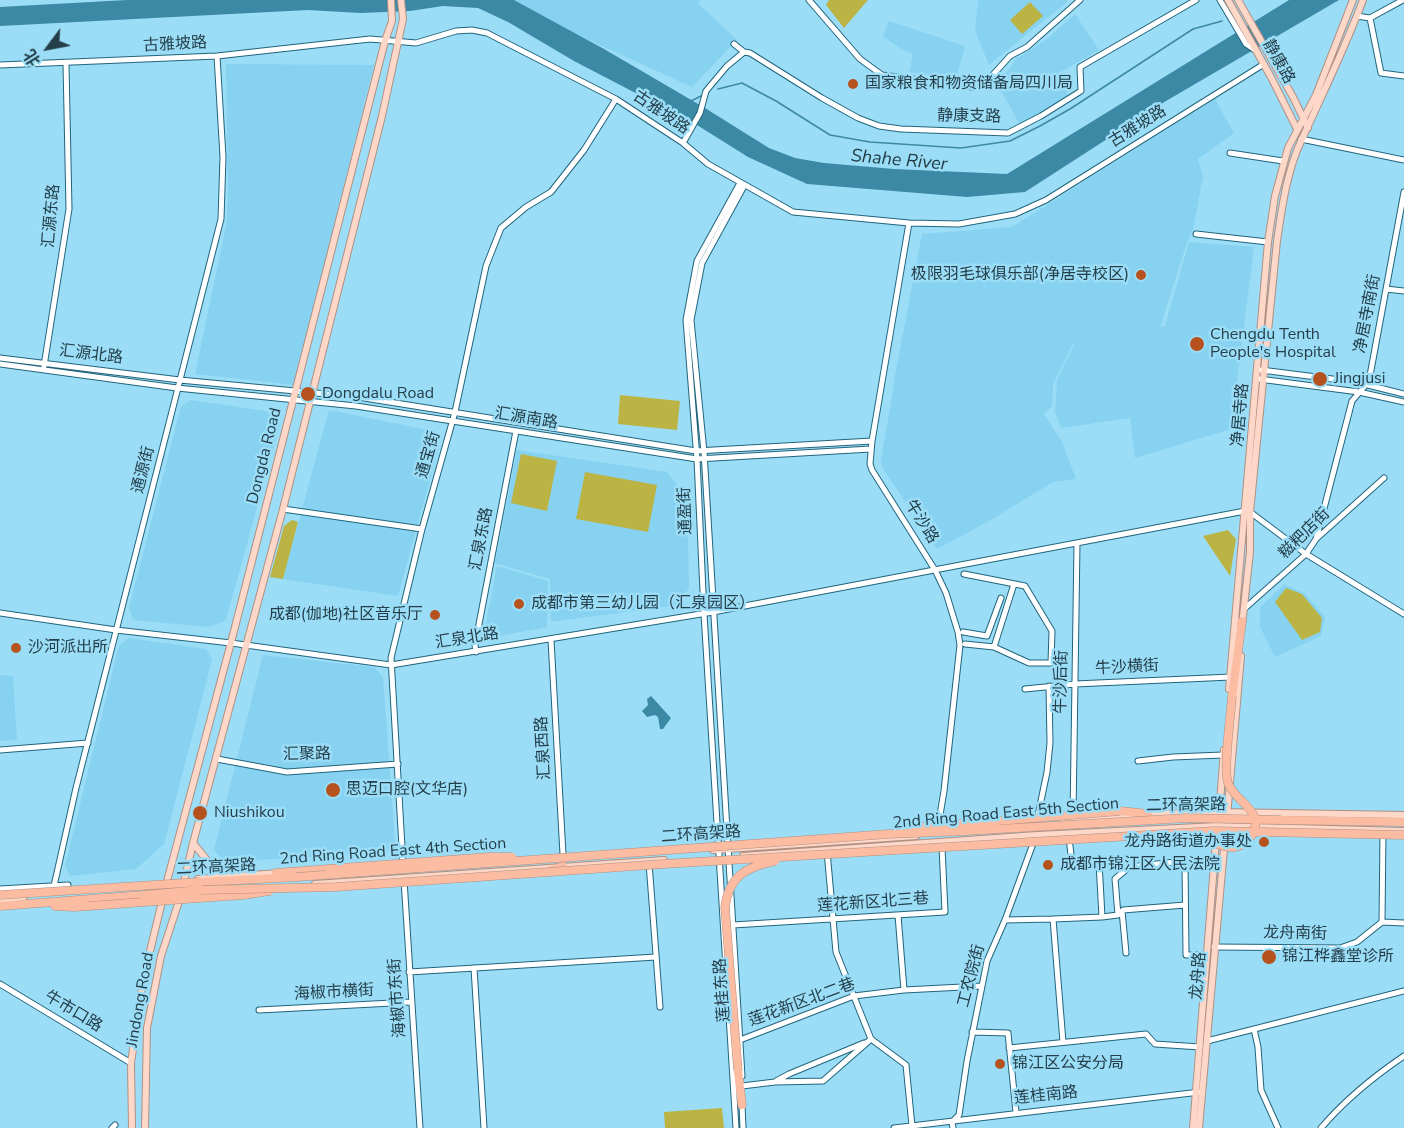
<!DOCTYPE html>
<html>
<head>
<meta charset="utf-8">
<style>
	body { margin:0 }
	#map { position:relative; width:1404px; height:1128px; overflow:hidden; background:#9bddf7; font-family:"Nunito Sans","Noto Sans SC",sans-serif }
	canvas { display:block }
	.north { position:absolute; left:18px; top:18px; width:60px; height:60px; -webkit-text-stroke:4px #9bddf7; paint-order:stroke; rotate:238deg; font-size:16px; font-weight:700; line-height:24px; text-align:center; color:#243f4a }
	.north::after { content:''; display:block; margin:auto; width:21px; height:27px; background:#243f4a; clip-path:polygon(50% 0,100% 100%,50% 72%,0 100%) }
</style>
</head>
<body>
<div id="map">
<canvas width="1404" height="1128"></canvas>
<div class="north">北</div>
</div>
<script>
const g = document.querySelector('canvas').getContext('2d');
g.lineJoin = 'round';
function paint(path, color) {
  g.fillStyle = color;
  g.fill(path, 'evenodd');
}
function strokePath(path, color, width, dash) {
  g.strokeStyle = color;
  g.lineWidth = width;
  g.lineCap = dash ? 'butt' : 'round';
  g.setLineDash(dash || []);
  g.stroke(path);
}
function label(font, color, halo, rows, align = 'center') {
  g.font = font + ' "Nunito Sans","Noto Sans SC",sans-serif';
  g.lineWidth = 5;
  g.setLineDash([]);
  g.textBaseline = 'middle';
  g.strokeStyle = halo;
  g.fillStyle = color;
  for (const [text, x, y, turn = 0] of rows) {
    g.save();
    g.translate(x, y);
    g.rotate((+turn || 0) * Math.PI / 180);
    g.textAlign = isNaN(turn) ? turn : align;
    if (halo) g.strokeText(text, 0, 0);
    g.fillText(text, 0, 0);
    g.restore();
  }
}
const built = new Path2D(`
	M514,0H700L698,3L737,40L692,87L580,36Z
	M978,0H1067L1068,1L989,65L975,30Z
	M1075,14L1099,50L1057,74L1070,98L1020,125L998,85L1016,59L1047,39Z
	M889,21L965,46L956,79L909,72L913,54L898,47L883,36Z
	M226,64L374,65L294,385L195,374L226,226L228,196Z
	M1215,99L1234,133L1198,159L1203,176L1193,230L1186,246L1160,327L1165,326L1189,242L1254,247L1231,429L1135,458L1130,418L1061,428L1055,412L1057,380L1075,343H1073L1053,384L1052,406L1044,414L1062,442L1076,479L1053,482L991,520L937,549L882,467L881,459L894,386V381L922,234L1012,227Z
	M191,400L266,411L280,424L226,620L209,627L133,620L129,608L181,406Z
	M329,410L428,430L439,447L398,596L283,579Z
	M517,450L667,472L687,498L689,588L677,605L551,622L550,579L495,563Z
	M497,566L548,581L547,627L489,638L484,633Z
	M1284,584L1304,593L1325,617L1321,636L1275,657L1260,627V608Z
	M129,638L206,649L212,660L164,844L136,869L70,876L65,866L119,645Z
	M263,655L374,667L383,677L395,841L386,852L224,862L214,850Z
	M0,675L13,676L17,740L0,741Z`);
const green = new Path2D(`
	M829,0H868L844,28L826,5Z
	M1030,2L1043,16L1022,34L1010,20Z
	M620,395L680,401L677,430L618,424Z
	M521,454L557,461L547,511L511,503Z
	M585,472L657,485L648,532L576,519Z
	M292,520L298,522L283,579L270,577L284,526Z
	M1228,530L1236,539L1230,576L1203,536Z
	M1286,588L1302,594L1322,618L1320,632L1302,640L1275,602Z
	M722,1108L724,1128H665L664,1112Z`);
const water = new Path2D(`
	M127,0H514L604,49L705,108L769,148L795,158L824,163L894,169L1007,174L1289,0H1339L1166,101L1025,192L967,197L807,184L748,157L697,125L574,61L508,22L478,8L443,6L410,11L360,13L308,10L0,26V7Z
	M651,696L671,718L663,729H660L658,717L655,715L647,717L642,711L648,705L647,699Z`);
const stream = new Path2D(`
	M718,89L742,83L776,101L830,135L870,142L961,148L1010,141L1040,126L1070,109L1193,29L1222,21
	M691,101L703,95`);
const minor = new Path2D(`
	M809,0L860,59L882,75L973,87L990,78L1010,56L1027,47L1080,0
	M1220,0L1246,44L1255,50
	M1357,16L1370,18L1403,0
	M1370,18L1381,73L1404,76
	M734,44L744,52L750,53L822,98L858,118L879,126L901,129L1008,133L1041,116L1081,91L1080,67L1196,0
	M0,65L217,56L370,39L416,43L456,31L472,30L487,33L616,99L683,143L708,164L793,212L909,223L959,224L1015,214L1046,200L1264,64
	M1301,139L1404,160
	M683,143L700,113L706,91L727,66L744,52
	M1230,153L1283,161
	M909,223L872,441L870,464L872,470L935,570L946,593L958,632L960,645L944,791L938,827
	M1196,234L1268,242
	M1386,289L1404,291
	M0,358L180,380L358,397L696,451L872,441
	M0,364L177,388L356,406L697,459L871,449
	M44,366L69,209L66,64
	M1261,370L1356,382L1404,394
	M1259,379L1359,392L1404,402
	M283,509L422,529
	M1250,512L1306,554L1404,614
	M1316,539L1352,401L1369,381L1404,192
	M964,574L1025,586L1052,631L1051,663H1029L994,647L965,644
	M1244,609L1306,554L1316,539L1384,478
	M0,613L116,630L231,643L391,665L713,612L1245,511
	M963,632L987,636L1001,598
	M551,640L563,854
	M994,647L1014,584
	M476,652L475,645L516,431
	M1025,689L1075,684L1231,677
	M0,750L88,743
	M217,759L287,772L398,764
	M1138,761L1173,757L1223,755
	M1073,817L1077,543
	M1036,825L1047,772L1050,743L1049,686
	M827,851L836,952L871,1039L906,1065L912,1126
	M649,863L660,1007
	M403,864L391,658L422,529L455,412L486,266L501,228L526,207L551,192L584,150L616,99
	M404,880L420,1128
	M54,886L76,788L221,219L223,157L217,56
	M0,889L68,885
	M1123,910L1185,905
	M1122,911L1126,953
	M898,915L904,990
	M1102,917L1118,915L1115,879L1129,867L1185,861L1186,955H1206
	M1053,919L1102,917L1099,862L1072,863L1069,838
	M1005,920L1053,919L1063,1042
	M1382,922L1383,831
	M733,925L945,912L942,847
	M1214,947L1340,948L1357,942L1382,922L1404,923
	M474,968L484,1128
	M409,972L656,957
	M0,984L131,1063
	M259,1010L411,1002
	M1254,1029L1258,1047L1261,1090L1278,1128
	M972,1032L1008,1033L1016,1112
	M740,1040L854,996L904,990L982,986
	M1207,1041L1404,991
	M1009,1048L1146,1034L1155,1044L1200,1047
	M742,1076L704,452L691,320L702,263L744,186
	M776,1081L789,1074L864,1043
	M742,1086L775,1082L823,1081L871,1039
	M742,1104L743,1128
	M112,1128L115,1125
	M736,1128L704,614L697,459L686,320L697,261L740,183
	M894,1128L1200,1092
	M953,1128L952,1122L959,1115L967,1061L987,961L1005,920L1034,841
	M1321,1128C1345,1100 1373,1077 1404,1056`);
const major = new Path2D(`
	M1228,0L1272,79L1297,129
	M1238,0L1293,97L1308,128
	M1242,625L1250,552V512L1277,241C1282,207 1287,170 1302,139C1323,93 1345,48 1363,0
	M1229,689L1268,242L1275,196L1288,148L1316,95L1353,0
	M1144,814L1219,812L1404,815
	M1219,815L1224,750
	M1227,817L1241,656
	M1063,822L1134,815
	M193,843L220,876
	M713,850L916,836
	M743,856L1037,835L1218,826L1404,831
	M198,879L278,873
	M315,884L664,860
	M0,900L24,897
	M132,1128L131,1063L143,980L166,885L233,635L385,41L392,21L391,0
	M145,1128L147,1028L161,956L181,895L193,843L283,509L382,116L403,19L401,0
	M1193,1128L1217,828
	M1199,1128L1226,827`);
const highway = new Path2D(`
	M1232,696L1242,621
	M1120,811L1148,814
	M1281,820L1404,822
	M549,871L563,866
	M276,873L329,869
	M200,882L296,877
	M199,898L243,895L269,891
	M0,906L144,895
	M55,906L74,907L89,906
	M738,1071L742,1105`);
const highwayBridge = new Path2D(`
	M898,829L1120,811
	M1171,838C1182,838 1193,838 1204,840C1214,842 1225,849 1235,847C1249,845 1259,829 1254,816C1248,803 1233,797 1228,783C1223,768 1231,714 1232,696
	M329,869L489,857H512
	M296,877L889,834L965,831L1187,818L1281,820
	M0,895L200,882
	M144,895L200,890L335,887L663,864L1214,831L1404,835
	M89,906L199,898
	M738,1071L725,907C729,876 746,867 775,861`);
const markers = [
	[853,84,6,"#b6521d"],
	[1141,275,6,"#b6521d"],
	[1197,344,8,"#b6521d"],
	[1320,379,8,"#b6521d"],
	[308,394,8,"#b6521d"],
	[519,604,6,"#b6521d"],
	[435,615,6,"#b6521d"],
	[16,648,6,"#b6521d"],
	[333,790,8,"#b6521d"],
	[200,813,8,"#b6521d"],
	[1264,842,6,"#b6521d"],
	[1048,865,6,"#b6521d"],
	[1269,957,8,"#b6521d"],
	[1000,1064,6,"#b6521d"]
];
const streetNames = [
	["古雅坡路",175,45,-3],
	["静康路",1278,62,61],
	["古雅坡路",661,113,34],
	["静康支路",969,117,1],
	["古雅坡路",1138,127,-32],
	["汇源东路",52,216,-85],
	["净居寺南街",1368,314,-79],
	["汇源北路",91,355,7],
	["净居寺路",1241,415,-85],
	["汇源南路",526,419,9],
	["通宝街",429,455,-74],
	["Dongda Road",265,456,-76],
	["通源街",144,470,-76],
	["通盈街",686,511,-92],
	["牛沙路",921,522,58],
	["糍粑店街",1305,534,-45],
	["汇泉东路",482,539,-79],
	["汇泉北路",467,639,-9],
	["牛沙横街",1127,668,-3],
	["牛沙后街",1062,682,-89],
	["汇泉西路",544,748,-93],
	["汇聚路",307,755,-1],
	["二环高架路",1186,806,-1],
	["2nd Ring Road East 5th Section",1006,814,-5],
	["二环高架路",701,835,-4],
	["2nd Ring Road East 4th Section",393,852,-4],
	["二环高架路",216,868,-3],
	["莲花新区北三巷",873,903,-4],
	["龙舟南街",1295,934,1],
	["工农院街",972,976,-75],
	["龙舟路",1199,976,-85],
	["莲桂东路",723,990,-94],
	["海椒市横街",334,993,-3],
	["海椒市东街",398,998,-94],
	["Jindong Road",141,1000,-80],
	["莲花新区北二巷",802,1003,-20],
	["牛市口路",73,1012,31],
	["莲桂南路",1046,1096,-6]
];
const poiNames = [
	["国家粮食和物资储备局四川局",865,84],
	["极限羽毛球俱乐部(净居寺校区)",1129,275,"right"],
	["Chengdu Tenth",1210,335],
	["People's Hospital",1210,353],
	["Jingjusi",1334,379],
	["Dongdalu Road",322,394],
	["成都市第三幼儿园（汇泉园区）",531,604],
	["成都(伽地)社区音乐厅",423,615,"right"],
	["沙河派出所",28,648],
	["思迈口腔(文华店)",346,790],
	["Niushikou",214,813],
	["龙舟路街道办事处",1252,842,"right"],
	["成都市锦江区人民法院",1060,865],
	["锦江桦鑫堂诊所",1282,957],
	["锦江区公安分局",1012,1064]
];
const waterNames = [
	["Shahe River",899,161,5]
];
paint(built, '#86d2f0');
paint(green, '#bcb345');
paint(water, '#3c89a5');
strokePath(stream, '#3c89a5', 1.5);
strokePath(minor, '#21657c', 7);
strokePath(major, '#b09083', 8);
strokePath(highway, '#b09083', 9);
strokePath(minor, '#fff', 5);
strokePath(major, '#fdd7c7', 6);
strokePath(highway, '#fbbca1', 8);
strokePath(highwayBridge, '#b09083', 9, []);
strokePath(highwayBridge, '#fbbca1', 8);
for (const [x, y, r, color] of markers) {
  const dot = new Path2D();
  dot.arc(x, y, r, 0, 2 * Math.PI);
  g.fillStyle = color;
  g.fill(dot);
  strokePath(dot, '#9bddf7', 2);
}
label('16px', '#243f4a', '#9bddf7', streetNames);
label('16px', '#243f4a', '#9bddf7', poiNames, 'left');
label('italic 18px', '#223b44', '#9bddf7', waterNames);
</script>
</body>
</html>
